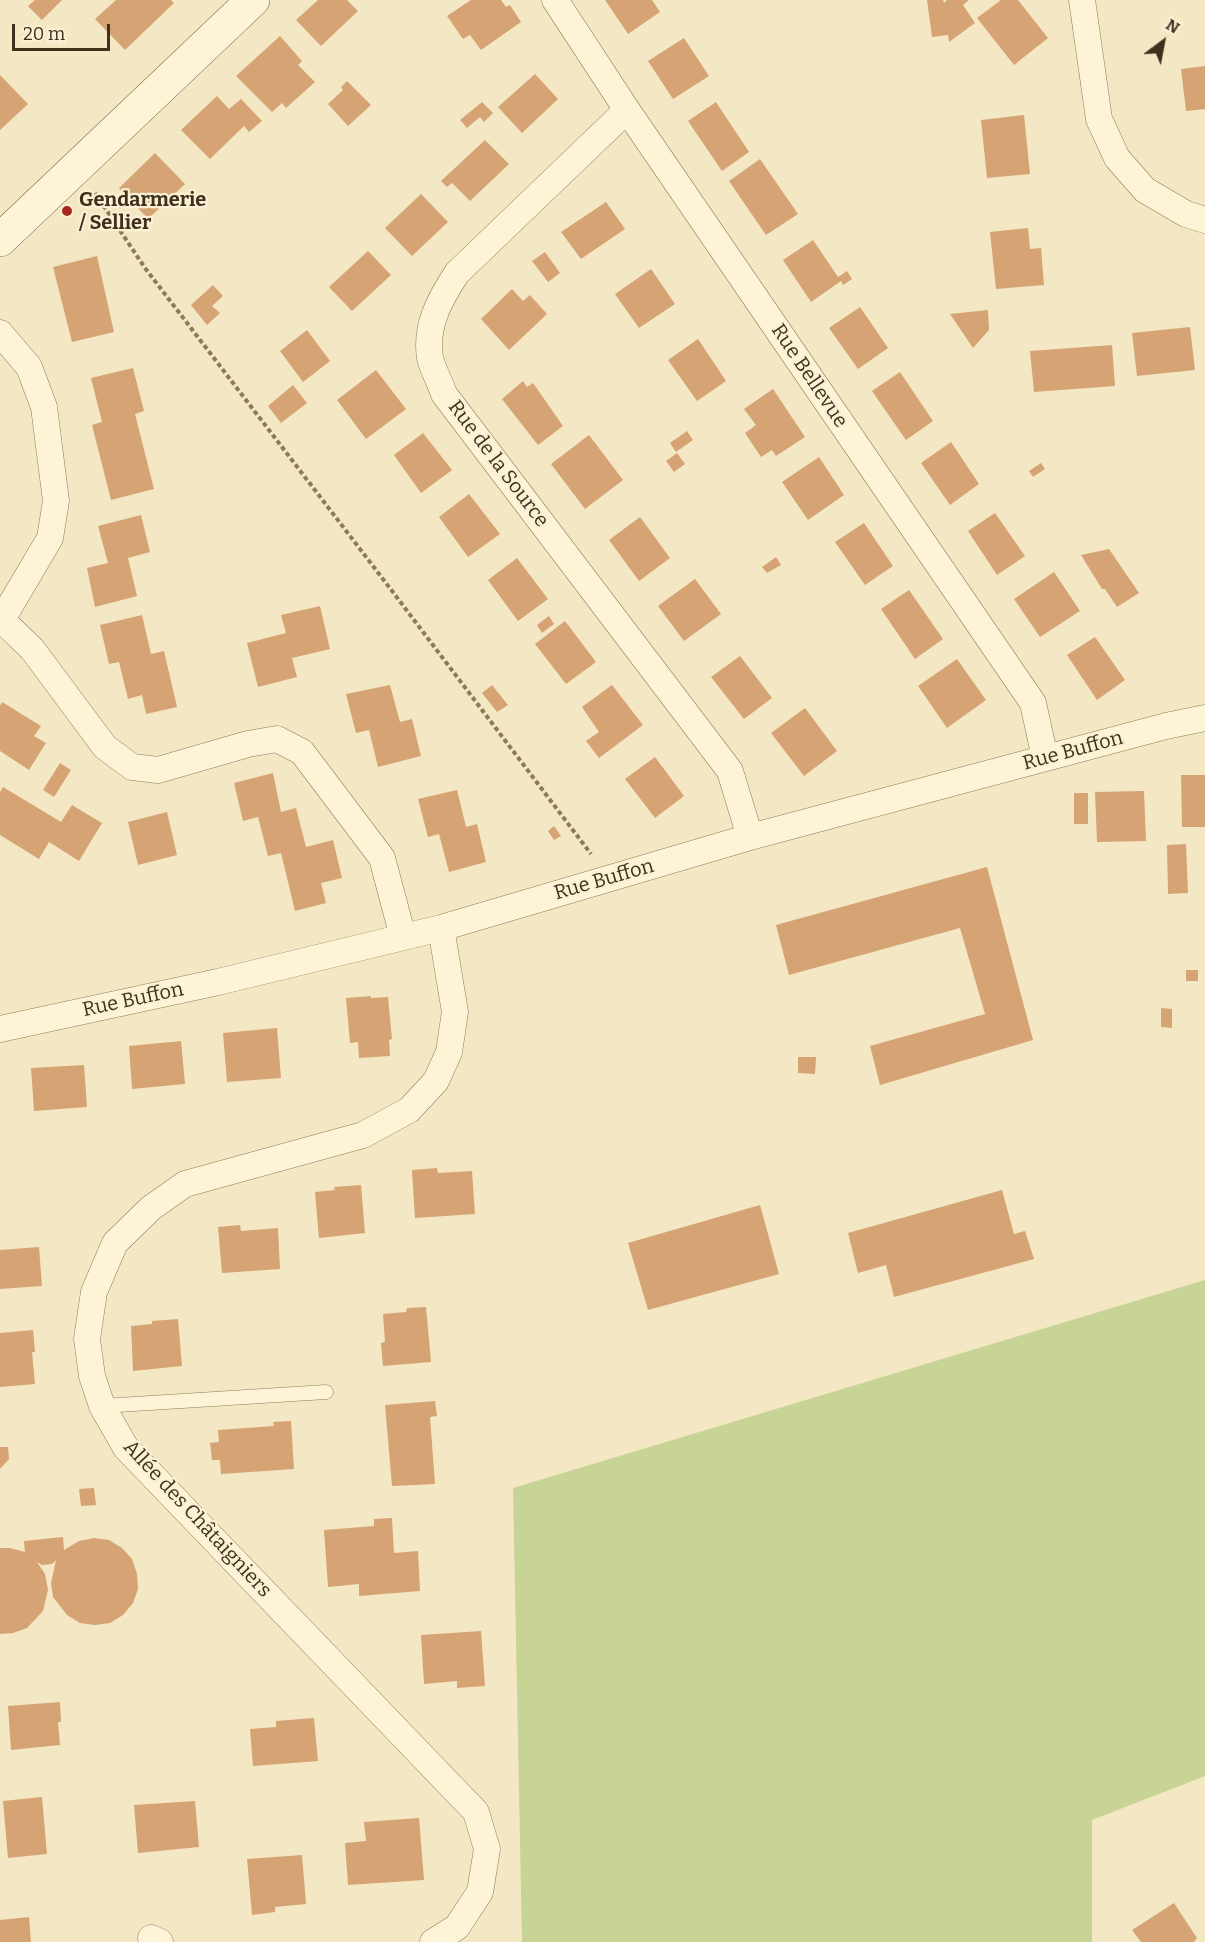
<!DOCTYPE html>
<html>
<head>
<meta charset="utf-8">
<style>
	body { margin:0 }
	#map { position:relative; width:1205px; height:1942px; overflow:hidden; background:#f3e8c3; font-family:Bitter,serif }
	canvas { display:block }
	.north { position:absolute; left:1133px; top:12px; width:60px; height:60px; -webkit-text-stroke:4px #faf1d4; paint-order:stroke; rotate:32deg; font-size:16px; font-weight:700; line-height:24px; text-align:center; color:#3f301d }
	.north::after { content:''; display:block; margin:auto; width:21px; height:27px; background:#3f301d; clip-path:polygon(50% 0,100% 100%,50% 72%,0 100%) }
	.scale { position:absolute; left:12px; top:24px; width:98px; height:27px; box-sizing:border-box; border:3px solid #3f301d; border-top:0; padding-left:8px; font-size:18px; line-height:21px; white-space:nowrap; color:#3f301d; -webkit-text-stroke:4px #faf1d4; paint-order:stroke }
</style>
</head>
<body>
<div id="map">
<canvas width="1205" height="1942"></canvas>
<div class="north">N</div>
<div class="scale">20 m</div>
</div>
<script>
const g = document.querySelector('canvas').getContext('2d');
g.lineJoin = 'round';
function paint(path, color) {
  g.fillStyle = color;
  g.fill(path, 'evenodd');
}
function strokePath(path, color, width, dash) {
  g.strokeStyle = color;
  g.lineWidth = width;
  g.lineCap = dash ? 'butt' : 'round';
  g.setLineDash(dash || []);
  g.stroke(path);
}
function label(font, color, halo, rows, align = 'center') {
  g.font = font + ' Bitter,serif';
  g.lineWidth = 4.5;
  g.setLineDash([]);
  g.textBaseline = 'middle';
  g.strokeStyle = halo;
  g.fillStyle = color;
  for (const [text, x, y, turn = 0] of rows) {
    g.save();
    g.translate(x, y);
    g.rotate((+turn || 0) * Math.PI / 180);
    g.textAlign = isNaN(turn) ? turn : align;
    if (halo) g.strokeText(text, 0, 0);
    g.fillText(text, 0, 0);
    g.restore();
  }
}
const green = new Path2D(`
	M1205,1280V1776L1092,1820V1942H522L513,1488Z`);
const building = new Path2D(`
	M35,0H62L42,20L28,6Z
	M116,0H171L174,3L125,50L95,19Z
	M318,0H347L358,11L321,46L296,20Z
	M471,0H501L506,7L510,5L521,22L481,50L470,35L463,39L447,16Z
	M605,0H652L660,12L628,34Z
	M927,0H943L944,3L947,0H969L963,5L975,23L949,42L948,35L932,37Z
	M1001,0H1018L1048,38L1014,65L977,18Z
	M280,36L302,61L298,65L315,82L286,108L282,103L272,112L236,76Z
	M684,38L709,76L673,99L648,61Z
	M1205,66V109L1186,111L1181,69Z
	M535,74L558,99L522,133L498,107Z
	M0,75L28,104L0,130Z
	M347,81L371,105L348,126L328,104L343,90L341,87Z
	M217,96L229,109L241,99L262,121L249,132L244,126L210,159L181,130Z
	M482,102L493,113L484,122L480,117L467,128L460,120Z
	M716,102L749,152L722,171L688,121Z
	M1024,115L1030,174L987,178L981,120Z
	M485,140L509,164L470,201L452,183L447,187L441,181Z
	M155,153L185,184L148,219L119,188Z
	M760,159L798,214L766,235L729,181Z
	M421,194L448,222L412,256L385,228Z
	M606,202L625,229L581,259L561,232Z
	M1028,228L1030,249L1041,248L1044,285L996,289L990,232Z
	M813,240L838,277L847,271L852,279L843,285L841,281L811,302L783,260Z
	M368,251L391,275L352,311L329,287Z
	M545,252L560,273L548,282L532,261Z
	M97,256L114,332L72,342L53,267Z
	M651,269L675,304L639,328L615,294Z
	M213,285L223,296L212,306L220,313L207,325L191,305Z
	M512,289L523,301L530,295L547,314L509,350L481,319Z
	M860,307L888,348L858,369L829,328Z
	M988,310L989,330L973,348L950,314Z
	M1190,327L1195,370L1137,376L1132,333Z
	M307,330L330,361L303,382L280,351Z
	M698,339L726,381L697,401L668,360Z
	M1112,345L1115,386L1034,392L1030,351Z
	M133,368L144,411L135,414L154,489L111,500L92,425L102,422L91,378Z
	M376,370L406,409L366,439L337,400Z
	M900,372L933,421L906,440L872,391Z
	M523,381L527,387L533,383L563,426L538,445L502,399Z
	M293,385L307,403L281,423L268,406Z
	M773,389L805,437L776,456L772,450L761,457L745,433L756,425L744,409Z
	M687,431L693,440L676,452L670,443Z
	M423,433L452,470L421,493L394,455Z
	M589,435L623,480L585,509L551,464Z
	M951,442L979,484L950,505L921,463Z
	M677,453L685,464L674,472L666,461Z
	M819,457L844,495L808,520L782,482Z
	M1041,463L1045,469L1033,477L1029,471Z
	M469,494L500,534L468,557L439,517Z
	M995,513L1025,556L997,575L968,531Z
	M141,515L150,552L128,558L137,596L95,607L87,568L108,563L98,526Z
	M640,517L670,558L639,581L609,540Z
	M864,523L893,566L865,585L835,542Z
	M1109,549L1139,593L1117,607L1105,589H1102L1081,555Z
	M776,557L781,565L767,573L762,567Z
	M517,558L548,599L518,621L488,580Z
	M1054,572L1080,611L1040,637L1014,599Z
	M695,579L721,614L684,641L658,606Z
	M909,590L943,639L915,659L881,609Z
	M320,606L330,649L292,658L297,677L258,687L247,643L286,633L281,615Z
	M142,615L151,654L164,651L177,707L146,714L142,695L128,699L119,662L109,664L100,625Z
	M549,616L554,624L542,633L537,625Z
	M565,621L596,662L566,684L535,644Z
	M1095,637L1125,680L1097,700L1067,655Z
	M740,656L772,698L744,719L711,677Z
	M957,659L986,700L947,728L918,686Z
	M390,685L400,722L412,719L421,756L378,767L369,730L356,733L346,694Z
	M492,685L508,705L497,712L482,693Z
	M612,685L643,725L599,758L586,741L599,732L582,707Z
	M2,702L41,726L34,736L46,743L29,770L0,751V706Z
	M805,708L837,751L804,776L771,733Z
	M655,757L684,796L655,818L625,779Z
	M60,763L71,770L54,797L43,790Z
	M273,773L281,812L296,808L306,847L333,840L342,878L321,883L326,903L295,911L281,853L268,856L258,817L243,821L234,783Z
	M1181,775H1205V827H1182Z
	M3,787L61,822L72,805L102,823L79,861L49,842L39,859L0,835V792Z
	M457,790L466,827L477,824L486,862L449,872L439,834L428,837L418,799Z
	M1144,791L1146,841L1097,842L1095,792Z
	M1074,793H1088V824H1074Z
	M167,812L177,855L138,865L128,822Z
	M554,826L561,836L554,840L548,831Z
	M1186,844L1188,893L1168,894L1167,845Z
	M987,867L1033,1040L880,1085L870,1046L985,1014L960,928L789,975L776,925Z
	M1186,970H1198V981H1186Z
	M371,996V998L388,997L392,1039L389,1040L390,1056L359,1058L358,1042L350,1043L346,998Z
	M1161,1008L1172,1009V1028L1161,1027Z
	M277,1028L281,1078L227,1082L223,1033Z
	M181,1041L185,1084L132,1089L129,1046Z
	M798,1057H816L815,1074L798,1073Z
	M84,1065L87,1107L34,1111L31,1068Z
	M437,1168L438,1173L472,1171L475,1214L415,1218L412,1170Z
	M361,1185L365,1233L319,1238L315,1192L335,1190L334,1187Z
	M1002,1190L1014,1234L1025,1231L1034,1259L894,1297L886,1265L858,1273L848,1233Z
	M760,1205L779,1274L648,1310L628,1243Z
	M240,1225L241,1231L278,1228L280,1269L222,1273L218,1227Z
	M39,1247L42,1286L0,1289V1250Z
	M426,1307L431,1362L383,1366L381,1343L385,1342L383,1314L406,1312L407,1308Z
	M178,1319L182,1366L133,1371L131,1326L152,1324V1321Z
	M33,1330L35,1352H32L35,1384L0,1387V1333Z
	M435,1401L437,1416L430,1417L435,1484L392,1486L385,1405Z
	M291,1421L294,1469L221,1474L220,1460H212L210,1443L219,1442L218,1430L274,1426L273,1422Z
	M0,1447H8L9,1459L0,1469Z
	M94,1488L96,1505L81,1506L79,1489Z
	M392,1518L394,1553L418,1551L420,1591L359,1596V1584L328,1587L324,1530L374,1526V1519Z
	M63,1537L64,1550L79,1541L94,1538L109,1540L122,1548L132,1559L137,1574L138,1589L133,1603L123,1615L110,1623L95,1625L80,1623L67,1615L53,1597L51,1583L56,1560L52,1564L42,1565L37,1562L45,1574L48,1590L43,1611L27,1628L13,1633L0,1634V1548H10L25,1552L24,1541Z
	M481,1631L485,1686L457,1688V1681L424,1684L421,1635Z
	M60,1702L61,1722H58L60,1745L11,1750L8,1706Z
	M314,1718L318,1761L253,1766L250,1729L276,1727V1721Z
	M42,1797L47,1854L8,1858L3,1801Z
	M195,1801L199,1847L138,1853L134,1805Z
	M419,1818L424,1880L348,1885L345,1843L366,1841L364,1822Z
	M302,1855L306,1904L275,1907V1912L252,1915L247,1859Z
	M1174,1903L1197,1938L1194,1942H1141L1132,1930Z
	M29,1917L31,1942H0V1920Z`);
const path = new Path2D(`
	M95,193L145,268L386,583L591,854`);
const service = new Path2D(`
	M102,1406L326,1392`);
const minor = new Path2D(`
	M555,0L627,110L1033,703L1045,758
	M1082,0L1099,119L1117,158L1145,190L1186,214L1205,220
	M627,110L457,273C440,299 425,325 430,358C433,370 440,382 444,394L730,771L750,837
	M0,333L29,367L44,407L56,501L50,538L0,623
	M2,620L32,649L105,747L132,767L158,770L248,744L277,739L302,752L382,858L403,937
	M0,1029L218,982L441,928L750,837L1166,726L1205,718
	M151,1938L160,1942
	M433,1942L457,1927L480,1892L487,1849L476,1812L126,1448L102,1406L92,1376L87,1339L94,1292L115,1243L151,1208L185,1184L363,1135L409,1110L436,1081L449,1052L455,1012L441,928`);
const secondary = new Path2D(`
	M0,240L253,0`);
const markers = [
	[67,211,6,"#a72720"]
];
const poiNames = [
	["Gendarmerie",79,200],
	["/ Sellier",79,223]
];
const streetNames = [
	["Rue Bellevue",809,376,56],
	["Rue de la Source",498,464,53],
	["Rue Buffon",1073,751,-15],
	["Rue Buffon",604,880,-16],
	["Rue Buffon",133,1000,-12],
	["Allée des Châtaigniers",197,1519,47]
];
paint(green, '#c8d396');
paint(building, '#d6a375');
strokePath(service, '#917957', 15);
strokePath(minor, '#917957', 27);
strokePath(secondary, '#725a3a', 34);
strokePath(path, '#917957', 4, [4.5, 3]);
strokePath(service, '#fdf4d8', 14);
strokePath(minor, '#fdf4d8', 26);
strokePath(secondary, '#fdf4d8', 33);
for (const [x, y, r, color] of markers) {
  const dot = new Path2D();
  dot.arc(x, y, r, 0, 2 * Math.PI);
  g.fillStyle = color;
  g.fill(dot);
  strokePath(dot, '#faf1d4', 2);
}
label('bold 20px', '#3f301d', '#faf1d4', poiNames, 'left');
label('20px', '#3f301d', '#faf1d4', streetNames);
</script>
</body>
</html>
